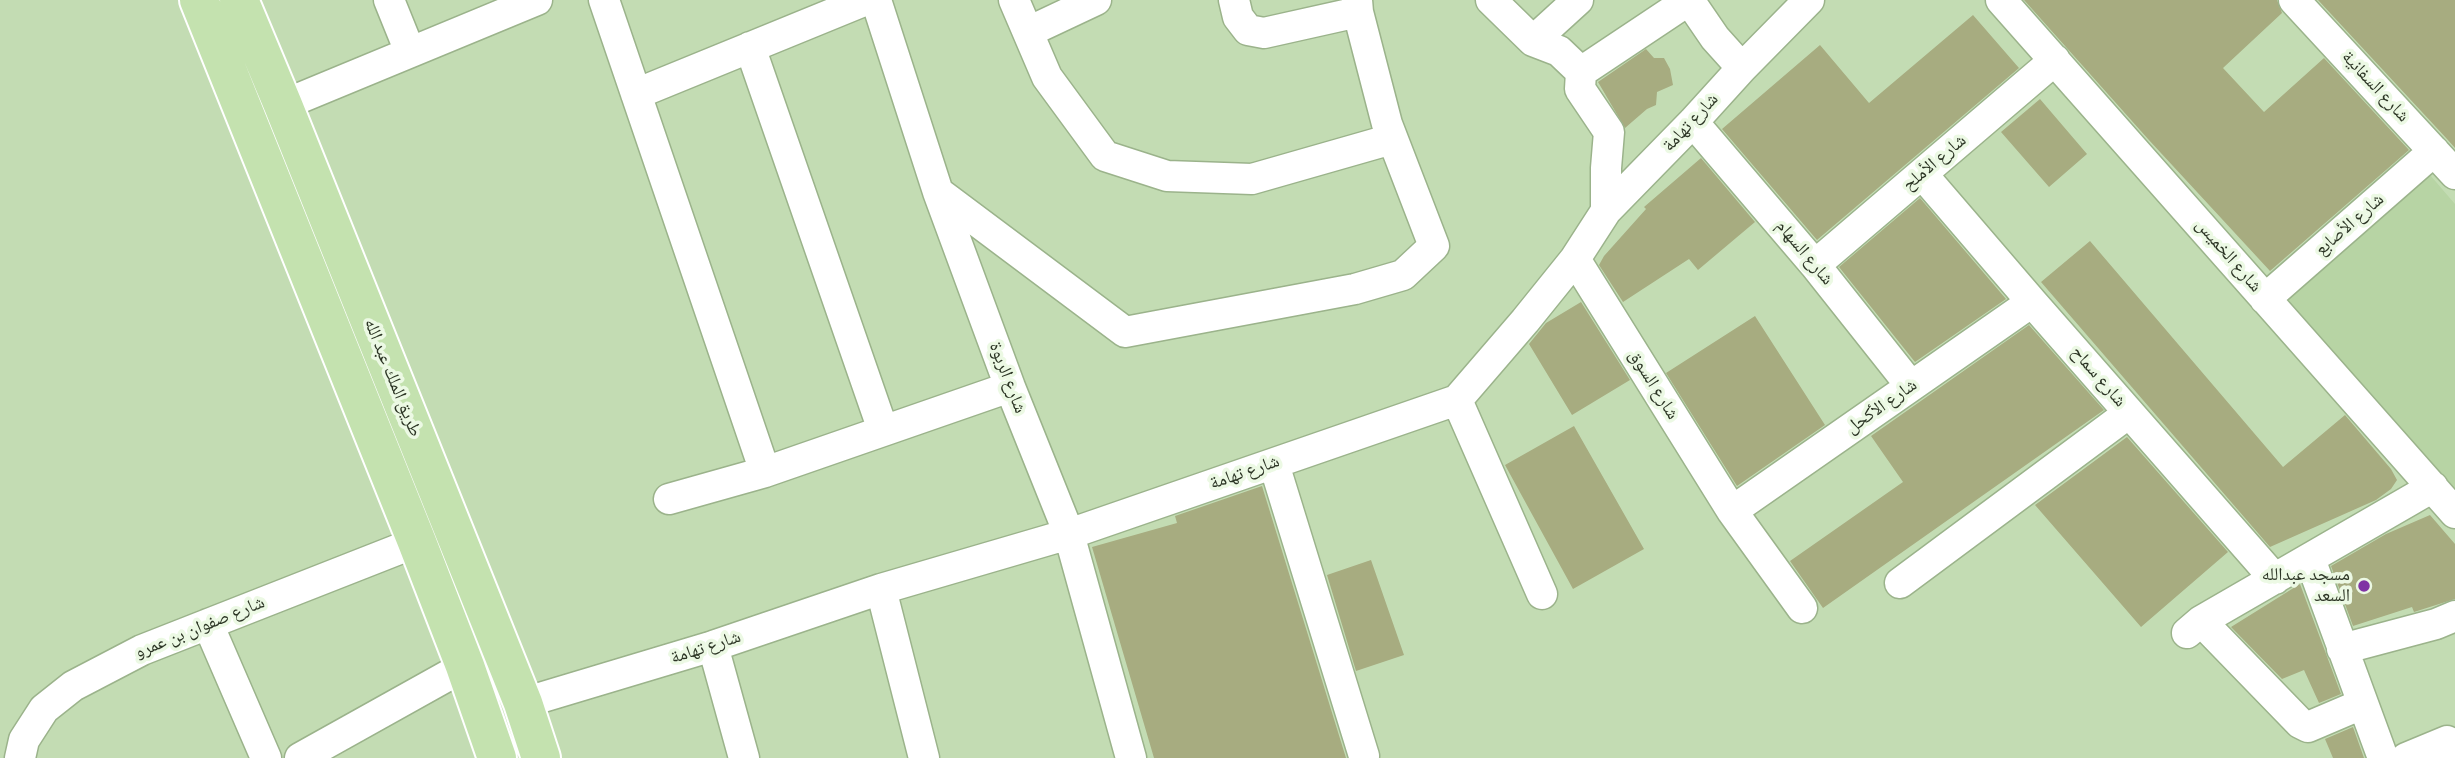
<!DOCTYPE html>
<html>
<head>
<meta charset="utf-8">
<style>
	body { margin:0 }
	canvas { display:block; background:#c3dcb3 }
</style>
</head>
<body>
<canvas width="2455" height="758"></canvas>
<script>
const g = document.querySelector('canvas').getContext('2d');
g.lineJoin = 'round';
function paint(path, color) {
  g.fillStyle = color;
  g.fill(path, 'evenodd');
}
function strokePath(path, color, width, dash) {
  g.strokeStyle = color;
  g.lineWidth = width;
  g.lineCap = dash ? 'butt' : 'round';
  g.setLineDash(dash || []);
  g.stroke(path);
}
function label(font, color, halo, rows, align = 'center') {
  g.font = font + ' "Titillium Web","Noto Naskh Arabic",sans-serif';
  g.lineWidth = 7;
  g.setLineDash([]);
  g.textBaseline = 'middle';
  g.strokeStyle = halo;
  g.fillStyle = color;
  for (const [text, x, y, turn = 0] of rows) {
    g.save();
    g.translate(x, y);
    g.rotate((+turn || 0) * Math.PI / 180);
    g.textAlign = isNaN(turn) ? turn : align;
    if (halo) g.strokeText(text, 0, 0);
    g.fillText(text, 0, 0);
    g.restore();
  }
}
const built = new Path2D(`
	M2430,175L2455,204V491L2285,297Z`);
const building = new Path2D(`
	M2024,0H2277L2282,13L2223,68L2264,112L2324,58L2409,150L2270,271L2148,139Z
	M2318,0H2455V148L2447,139Z
	M1973,15L2019,68L1817,240L1722,129L1820,45L1869,103Z
	M1646,49L1654,58H1664L1670,69L1673,85L1657,92L1656,105L1647,109L1625,128L1598,82Z
	M2040,99L2087,154L2049,187L2001,132Z
	M1701,158L1755,222L1698,270L1689,259L1623,302L1599,265L1604,256L1646,209L1644,207Z
	M1920,198L2006,299L1915,362L1839,267Z
	M2090,241L2283,467L2345,415L2391,469L2397,480L2391,489L2376,500L2270,547L2041,282Z
	M1581,302L1630,380L1572,415L1529,344L1546,323Z
	M1755,316L1825,425L1737,486L1666,373Z
	M2029,325L2104,410L1823,608L1790,561L1903,482L1871,436Z
	M1574,426L1644,549L1573,589L1505,465Z
	M2127,437L2228,552L2141,627L2035,505Z
	M1262,486L1346,758H1154L1092,547L1177,523L1175,516Z
	M2430,515L2455,544V599L2414,612L2412,607L2353,626L2331,566L2386,534Z
	M1371,560L1404,655L1356,671L1327,575Z
	M2300,584L2341,694L2319,703L2304,670L2282,679L2231,627Z
	M2353,727L2364,758H2333L2325,739Z`);
const minor = new Path2D(`
	M389,0L410,52
	M604,0L765,472
	M876,0L938,192L1010,387L1069,534L1131,758
	M1014,0L1047,77L1105,156L1167,176L1252,179L1392,139
	M1234,0L1238,17L1248,30L1264,33L1358,12
	M1491,0L1533,41L1559,51L1581,72L1580,89L1609,132L1606,168V211
	M2001,0L2455,513
	M2294,0L2455,174
	M1028,32L1096,0
	M1533,41L1578,0
	M750,47L883,430
	M1581,72L1689,0L1715,38L1742,68
	M636,94L866,0
	M283,105L537,0
	M1693,122L1815,265L1911,386
	M1922,174L2032,302L2275,579
	M938,192L1125,332L1355,289L1403,275L1434,246L1387,124L1358,12L1357,0
	M1575,259L1732,511L1802,608
	M1815,265L2055,60
	M2265,299L2434,151
	M1457,400L1542,594
	M1274,464L1364,756
	M669,499L765,472L1010,387
	M1732,511L2032,302
	M2310,559L2383,758
	M1900,583L2129,413
	M881,589L924,758
	M2201,621L2300,723L2308,727L2362,704
	M208,624L266,758
	M2187,633L2201,621L2433,487
	M713,646L744,758
	M2342,649L2436,624L2455,616
	M523,703L713,646L881,589L1069,534L1457,400L1525,321L1575,259L1606,211L1693,122L1742,68L1809,0
	M20,758L24,740L44,709L73,686L142,650L417,542
	M300,758L465,666
	M2406,758L2447,741L2454,758`);
const major = new Path2D(`
	M199,0L417,542L465,666L497,758
	M239,0L283,105L523,703L541,758`);
const markers = [
	[2364,586,7,"#8033a4"]
];
const streetNames = [
	["شارع السفانية",2375,87,47],
	["شارع تهامة",1691,123,-47],
	["شارع الأملح",1935,163,-40],
	["شارع الأصابع",2350,225,-41],
	["شارع السهام",1804,253,50],
	["شارع الخميس",2228,256,49],
	["شارع سماح",2098,377,49],
	["طريق الملك عبد الله",392,378,68],
	["شارع الربوة",1007,378,69],
	["شارع السوق",1653,385,58],
	["شارع الأكحل",1882,407,-35],
	["شارع تهامة",1245,473,-19],
	["شارع صفوان بن عمرو",200,628,-22],
	["شارع تهامة",706,648,-18]
];
const poiNames = [
	["مسجد عبدالله",2350,576],
	["السعد",2350,597]
];
paint(built, '#b7d4a4');
paint(building, '#a7ac80');
strokePath(minor, '#9bb38b', 33);
strokePath(major, '#fff', 42);
strokePath(minor, '#fff', 30);
strokePath(major, '#c4e2af', 38);
for (const [x, y, r, color] of markers) {
  const dot = new Path2D();
  dot.arc(x, y, r, 0, 2 * Math.PI);
  g.fillStyle = color;
  g.fill(dot);
  strokePath(dot, '#ecf9e4', 2.5);
}
label('18px', '#2c3525', '#ecf9e4', streetNames);
label('18px', '#2c3525', '#ecf9e4', poiNames, 'right');
</script>
</body>
</html>
